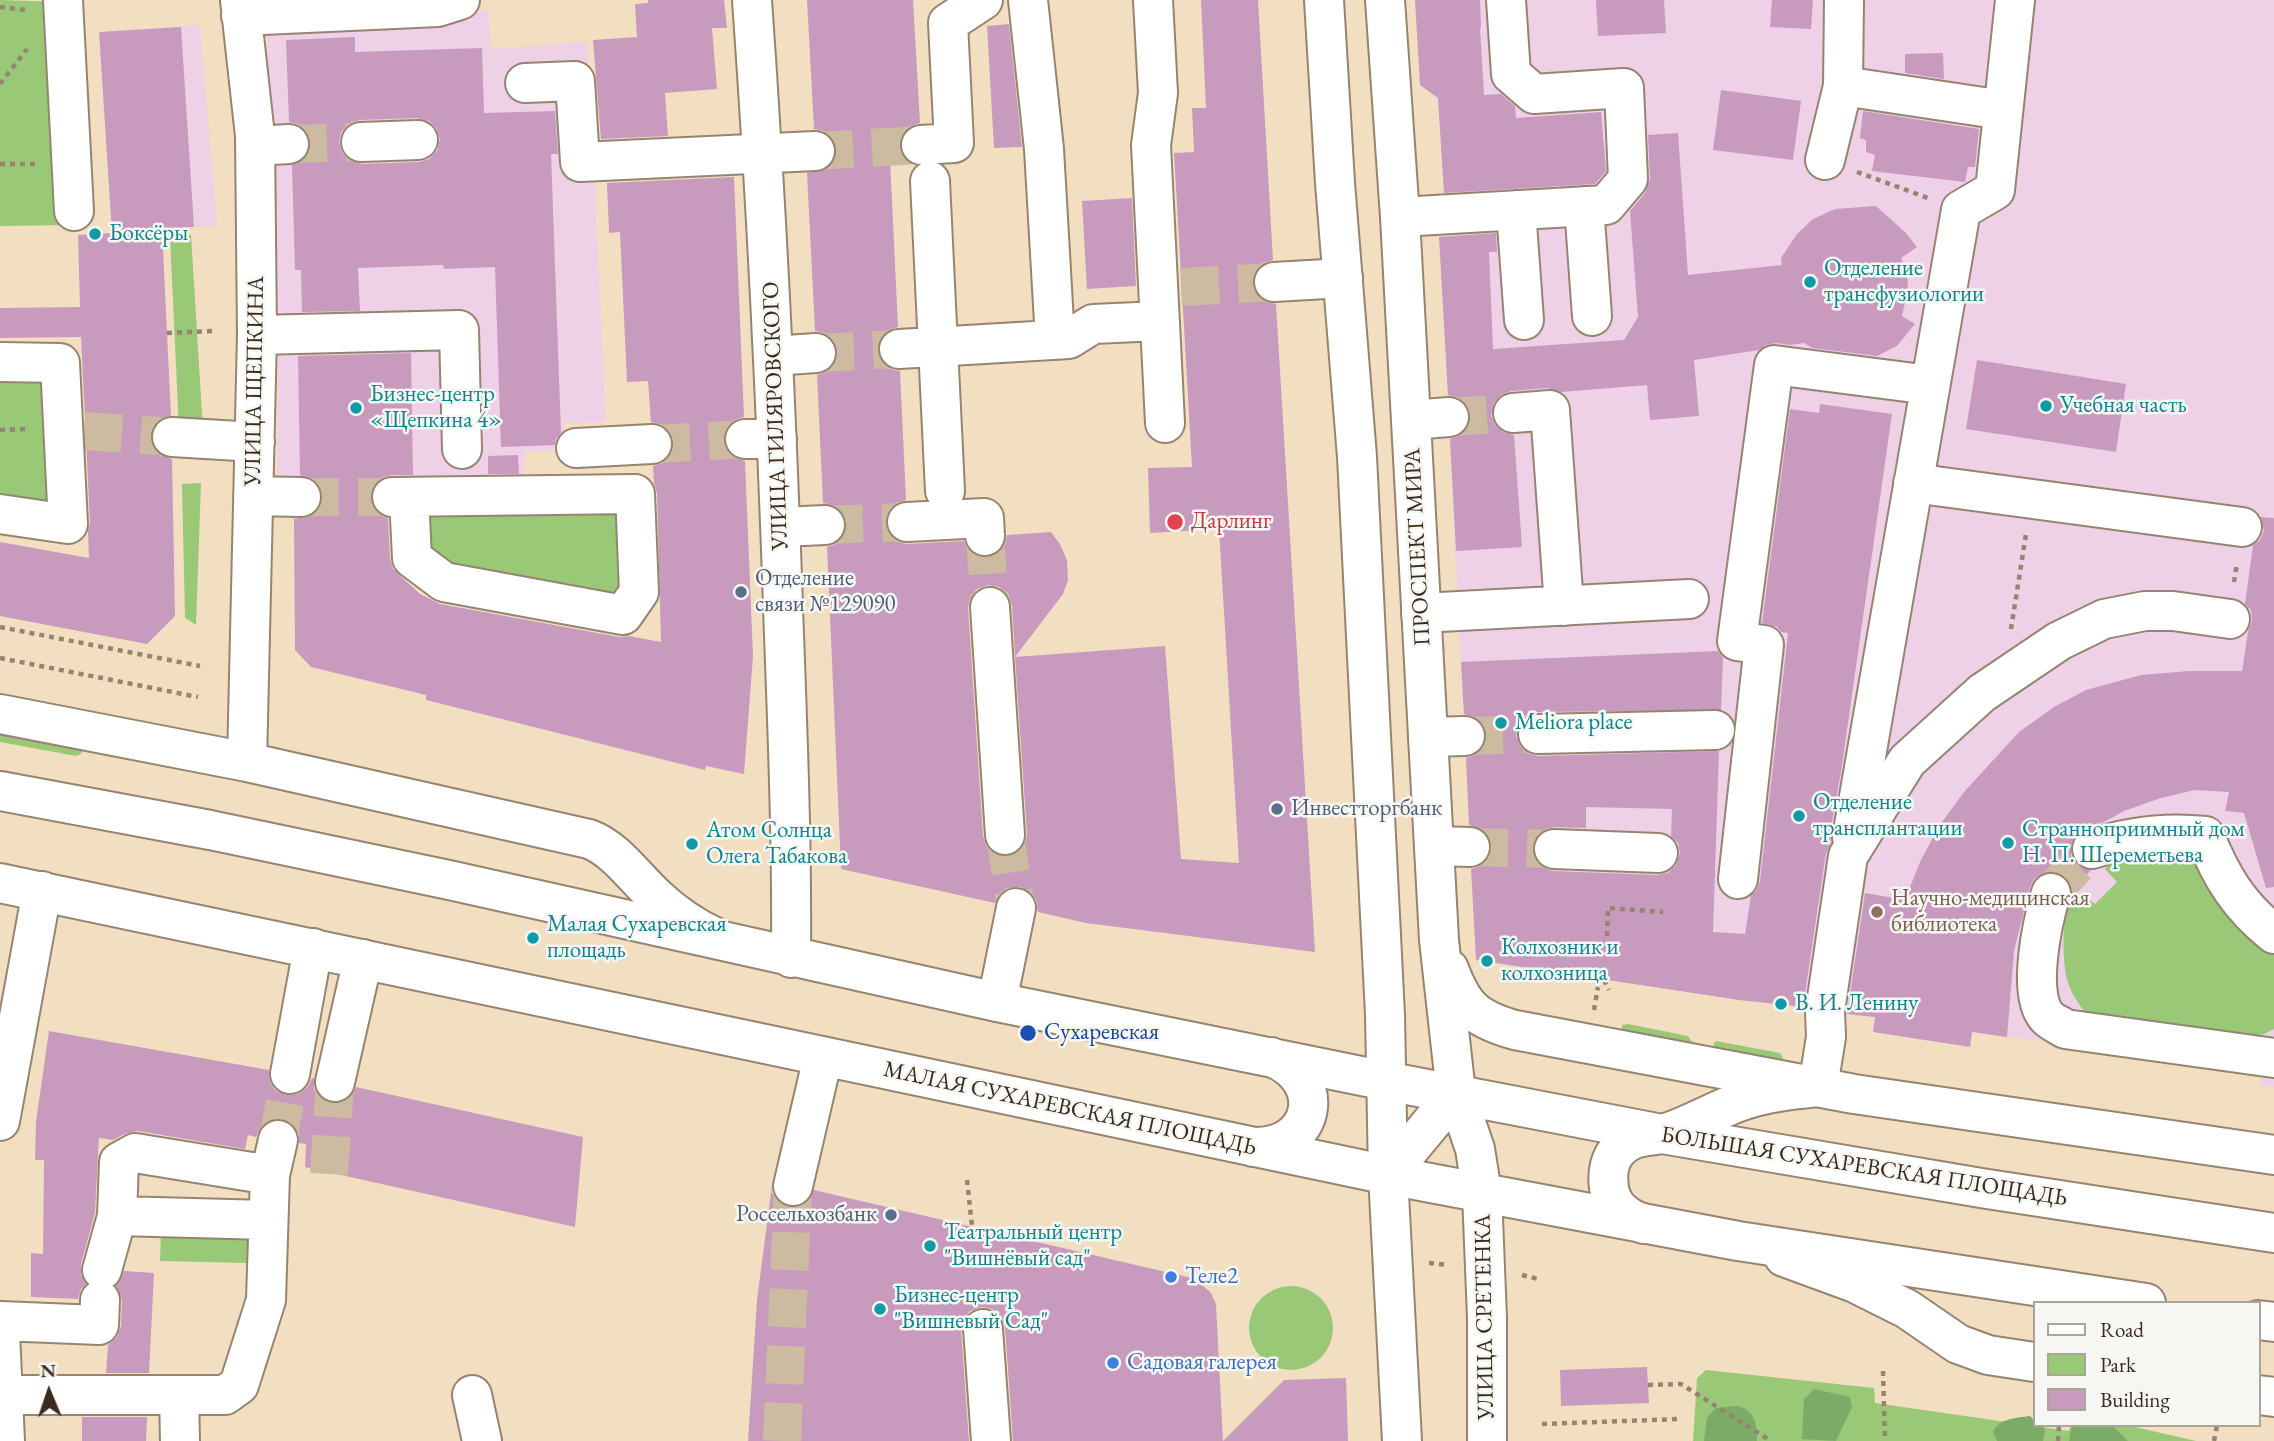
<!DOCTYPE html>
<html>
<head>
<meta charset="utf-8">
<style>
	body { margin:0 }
	#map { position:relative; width:2274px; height:1441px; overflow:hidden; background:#f2dfc2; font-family:"EB Garamond",serif }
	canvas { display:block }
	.legend { position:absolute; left:2033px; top:1301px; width:228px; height:126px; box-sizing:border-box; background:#f6f6f2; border:2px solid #aba49d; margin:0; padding:9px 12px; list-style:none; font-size:21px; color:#3b2a1e }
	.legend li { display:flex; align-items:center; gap:14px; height:35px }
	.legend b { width:35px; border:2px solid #aba49d }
	.north { position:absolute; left:14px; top:1357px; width:70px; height:70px; -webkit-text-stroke:5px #f6f6f2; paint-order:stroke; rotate:358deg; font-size:19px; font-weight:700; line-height:28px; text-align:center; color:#3b2a1e }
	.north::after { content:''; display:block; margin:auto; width:24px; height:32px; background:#3b2a1e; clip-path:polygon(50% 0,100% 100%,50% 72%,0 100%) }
</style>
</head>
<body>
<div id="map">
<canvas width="2274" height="1441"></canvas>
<ul class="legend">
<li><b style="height:9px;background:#fff"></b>Road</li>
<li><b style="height:19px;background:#99c877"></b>Park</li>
<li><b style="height:19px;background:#c89bbe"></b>Building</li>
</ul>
<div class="north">N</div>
</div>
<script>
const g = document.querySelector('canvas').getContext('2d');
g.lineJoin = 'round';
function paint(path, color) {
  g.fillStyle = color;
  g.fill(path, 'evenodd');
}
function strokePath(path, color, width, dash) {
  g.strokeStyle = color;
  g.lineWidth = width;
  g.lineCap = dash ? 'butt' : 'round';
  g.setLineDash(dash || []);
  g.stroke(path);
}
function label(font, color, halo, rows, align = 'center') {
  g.font = font + ' "EB Garamond",serif';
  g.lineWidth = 5;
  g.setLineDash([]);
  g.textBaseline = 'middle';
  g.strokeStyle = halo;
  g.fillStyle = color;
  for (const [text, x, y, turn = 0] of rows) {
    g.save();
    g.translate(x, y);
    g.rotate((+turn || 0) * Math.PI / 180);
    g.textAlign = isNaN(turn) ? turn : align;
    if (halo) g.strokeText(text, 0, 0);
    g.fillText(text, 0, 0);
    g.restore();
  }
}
const built = new Path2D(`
	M1415,0H2274V1087L2260,1085L2261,1069L1973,1032L1970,1047L1873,1032L1874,1018L1476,960L1439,232L1445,202L1438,99L1420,85Z
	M488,10L491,49L588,42L606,422L564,423L565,450L525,452V481L277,489L279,321L266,21Z
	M200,25L217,225L112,233L99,32Z`);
const green = new Path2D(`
	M0,0L59,2L71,225L0,226Z
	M191,235L203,430L179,429L170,237Z
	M0,378H47L54,505L0,498Z
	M201,483L196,625L185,618L182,484Z
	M628,502L633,588L617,606L448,577L418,554L417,506Z
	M0,729L83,748L81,754L76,756L0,742Z
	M2167,851L2182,856L2204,872L2210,891L2226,914L2239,927L2274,947V1029L2264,1034L2245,1038L2086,1014C2079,1004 2070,992 2067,979C2063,963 2061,921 2069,906C2072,902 2077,897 2081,894L2095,904L2117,882L2105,869L2117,855Z
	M1628,1024L1688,1036L1692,1042L1691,1044L1622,1031V1025Z
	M1716,1041L1780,1053L1783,1058L1782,1061L1713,1049L1714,1043Z
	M161,1229L248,1232L247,1263L160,1261Z
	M1249 1328a42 42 0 1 1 84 0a42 42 0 1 1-84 0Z
	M1706,1370L1874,1388L1875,1403L2069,1431L2071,1425H2126L2196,1441H1693L1697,1378Z`);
const forest = new Path2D(`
	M1814,1389L1850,1397L1852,1407L1836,1441L1802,1439L1804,1399Z
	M1734,1406C1754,1407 1757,1423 1757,1441H1704L1707,1418L1716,1408Z
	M2030,1416L2034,1420V1425H2040L2045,1429L2043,1441H1997L1993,1431C2001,1418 2016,1418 2030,1416Z
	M2074,1425H2111L2128,1441H2069L2071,1428Z`);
const building = new Path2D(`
	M648,0H724L727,28H712L717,89L665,93L668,136L601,139L593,40L637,37L635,4L648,3Z
	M807,0H913L920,123L908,127L901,136L899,147L903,158L890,159L898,327L886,331L879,340L877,350L881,362L890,369L900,371L906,500L896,503L888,511L885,522L888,533L896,541L907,544L964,541L967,548L975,555L986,558L997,554L1005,545L1007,535L1051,532L1060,544L1067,560L1068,580L1063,594L1015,657L1012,606L1008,594L999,587L988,585L977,589L970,598L968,608L983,836L987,847L995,854L1007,857L1018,853L1025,844L1027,834L1015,657L1165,646L1181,859L1239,863L1219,529L1150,533L1148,468L1192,467L1174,153L1194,152L1192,108H1206L1201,0H1258L1273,260L1263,263L1255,272L1252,284L1255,293L1264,301L1276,304L1315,952L1086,923L1038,912L1036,900L1031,892L1020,887L1008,888L1000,893L995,903L841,869L827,547L836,544L844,536L847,523L844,514L836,506L823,503L817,375L829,371L835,363L838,352L834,340L825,333L815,331L807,173L827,169L834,162L837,151L833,139L824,131L814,129Z
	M1415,0H1480L1481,27L1480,28L1484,95L1501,94L1515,106L1516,118L1601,112L1606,171L1595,184L1444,193L1438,98L1420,85Z
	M1596,0H1664L1666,33L1598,36Z
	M1772,0H1813L1811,29L1770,27Z
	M1009,24L1022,147L994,148L987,26Z
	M181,27L194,227L162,229L171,416L162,418L154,424L150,436L153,447L159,455L172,459L175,616L147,644L0,616V542L89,558L88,531L90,523L81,337L0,338V308L80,307L78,235L112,233L99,32Z
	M355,37V52L482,48L484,113L555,111L558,154H551L561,433L556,439L555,445L501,447L495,267L444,269L443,265L358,268L360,311L302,312L301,270H295L292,165L302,162L308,154L311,142L307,131L298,124L289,122L286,40ZM417,118L429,121L436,128L440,139L437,151L429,159L419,162L362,164L350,161L342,153L339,142L341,132L350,123L360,120Z
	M1943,53L1944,79L1905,73V54Z
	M1721,90L1801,101L1793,160L1713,150Z
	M1863,111L1979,129L1975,167H1968L1965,182L1872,171L1875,155L1866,152V140L1860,138Z
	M1678,133L1688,275L1782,265L1781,258L1797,234L1813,219L1835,209L1876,206L1906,233L1917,247L1901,258L1907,274L1908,289L1902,316L1915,324L1897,346L1877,356L1812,348L1804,343L1790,345L1776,343L1766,345L1759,350L1694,360L1699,416L1650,420L1647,385L1561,392L1548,388L1511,391L1501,395L1494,403L1491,415L1495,425L1503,432L1514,435L1522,547L1456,551L1450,439L1462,435L1468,427L1471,416L1467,404L1458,397L1448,395L1439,237L1496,233L1497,252H1489L1493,349L1624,340L1638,317L1630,211L1645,193L1650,179L1648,135Z
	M734,177L744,417L734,420L726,428L723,440L726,449L734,458L745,461L753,656L744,774L706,766L705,770L426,700V695L311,667L295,650L294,519L312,516L320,508L323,497L320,487L313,479L300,475L298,356L411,353L413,475H392L381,478L373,486L370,498L374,509L381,516L388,518L390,559L393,569L420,594L440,604L619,637L629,636L661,642L657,493L654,483L653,466L663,463L671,454L674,442L670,432L662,425L651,422L648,381L627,382L620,232L609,233L607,183Z
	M1132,198L1136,286L1087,289L1082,201Z
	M1977,360L2126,384L2116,452L1966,429Z
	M1820,404L1892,414L1841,772L1830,833L1831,842L1826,853L1803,1007L1739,1000L1476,960L1471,869L1481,866L1488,859L1492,847L1489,836L1482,829L1469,825L1466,758L1476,755L1484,747L1487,735L1483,724L1476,717L1464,714L1461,662L1718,651L1723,658L1721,710L1537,712L1527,715L1519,723L1516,735L1520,746L1527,753L1538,756L1719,751L1713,932L1745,934L1751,896L1756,891L1760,881L1788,633L1781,632L1777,627L1762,623L1790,409L1819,413ZM1586,807L1672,809L1671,836L1678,843L1680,853L1676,865L1668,873L1657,875L1553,871L1542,867L1535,860L1532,849L1536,837L1543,830L1554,827L1586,828Z
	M518,455L519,474H488V456Z
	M2261,517L2274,518V887L2266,888L2244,813L2225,811L2229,792L2195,790L2161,798L2124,811L2104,822L2085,828L2076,834L2071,845V856L2078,866L2091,870L2072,891L2067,878L2057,872H2045L2034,879L2030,887L2014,951L2007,1037L1972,1032L1970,1047L1873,1032L1875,1017L1847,1014L1865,893L1905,900L1920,862L1939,826L1964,792L2019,732L2054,707L2086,690L2141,675L2189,671H2242L2248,632L2252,621L2251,610L2245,604L2253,545L2260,540L2264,531Z
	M49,1031L269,1070L270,1082L275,1090L285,1095L298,1094L307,1088L312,1078H314V1089L320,1098L331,1103H342L351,1097L356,1087L583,1137L575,1227L305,1167L306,1144L299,1143V1133L293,1124L282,1119H272L262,1125L256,1137L248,1135L245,1149L138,1131L124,1134L113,1140L99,1138L95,1213L81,1264V1275L86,1284L81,1289L78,1299L31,1297V1253L43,1254L44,1160H35L36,1122Z
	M772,1185V1193L778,1201L789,1207H799L808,1201L814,1190L1196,1279L1211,1293L1216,1304L1223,1441L1284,1380L1346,1378L1348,1441H1013L1005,1327L1001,1316L992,1309L982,1307L970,1311L964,1319L961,1330L969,1441H748L757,1300Z
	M124,1271L154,1273L149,1373H106L108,1345L117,1337L121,1326L122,1300L116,1286Z
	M1647,1367L1649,1403L1561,1406L1560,1370Z
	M82,1417H147L146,1441H82Z`);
const minorTunnel = new Path2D(`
	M289,144L361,142
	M815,151L921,145
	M1181,287L1274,282
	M816,353L899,349
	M1449,417L1513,413
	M84,431L172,437
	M652,444L745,439
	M301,497H392
	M825,525L907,522
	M985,536L990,607
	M1465,736L1538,734
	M1005,835L1016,908
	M1470,847L1554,849
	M2051,893L2092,849
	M278,1140L290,1074
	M329,1174L335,1082
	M782,1441L793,1186`);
const path = new Path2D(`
	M0,7L27,10
	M0,84L27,49
	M0,164H36
	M1857,172L1928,198
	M167,333L214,331
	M0,430L27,429
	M2234,582L2237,563
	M0,627L200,666
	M2011,629L2026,534
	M0,658L198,697
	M1607,936L1608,908L1663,912
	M1604,980L1609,990
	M1594,1010L1598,987
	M967,1180L972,1226
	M1429,1263L1448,1265
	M1522,1275L1538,1279
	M1883,1371L1885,1441
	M1648,1385L1681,1384L1771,1441
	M1542,1424L1680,1419
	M2058,1441L2059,1425
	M2214,1441L2217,1425`);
const minor = new Path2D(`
	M63,0L74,211
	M240,0L255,136L257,335L247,762
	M1028,0L1044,149L1055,340
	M1153,0L1158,93L1151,145L1165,423
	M1844,0L1843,86L2003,110
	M241,16L438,7L460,0
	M525,83L575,81L580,162L815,151
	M361,142L418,140
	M921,145L954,143L948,23L983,0
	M255,146L289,144
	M1825,160L1843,86
	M930,181L945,491
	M1584,206L1592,316
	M1516,210L1524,320
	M1400,217L1606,205L1628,179L1624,88L1534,94L1511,74L1506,0
	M1274,282L1343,278
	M257,335L459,330L462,449
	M899,349L1069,339L1093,324L1160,321
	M773,356L816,353
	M0,362L60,363L68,524L0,514
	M1513,413L1550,410L1564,606
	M1411,420L1449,417
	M172,437L255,442
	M745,439H777
	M576,448L652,444
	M1913,483L2242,527
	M253,496L301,497
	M392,497L635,494L639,592L623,615L444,582L412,558L409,497
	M907,522L984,518L985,536
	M781,527L825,525
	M990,607L1005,835
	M1421,613L1689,599
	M0,714L247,762L589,839C616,849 635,878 656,897C673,913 693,927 715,937
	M1538,734L1715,730
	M1428,737L1465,736
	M1852,837L1961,210L1995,190L2015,0
	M1434,846L1470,847
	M1554,849L1658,853
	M2092,849C2129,836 2167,832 2205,836C2221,877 2239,906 2274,934
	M1738,879L1764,645L1737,641L1774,365L1930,385
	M2051,893C2043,920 2026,994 2047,1017C2051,1022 2060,1025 2065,1029L2274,1058
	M997,1002L1016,908
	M290,1074L313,948
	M335,1082L363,959
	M0,1121L42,891
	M793,1186L823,1057
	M117,1216L268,1220
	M1644,1224C1627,1218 1612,1208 1609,1188C1607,1174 1609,1158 1620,1148C1635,1133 1652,1138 1669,1132C1689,1125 1705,1116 1724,1108C1754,1094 1786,1090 1818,1087L1826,1037L1825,1011L1848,856L1907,761L1982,693L2059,641L2104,619L2145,611H2173L2230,619
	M1784,1257L1855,1283L1907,1309L1958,1344L1988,1355L2034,1362
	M102,1270L117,1216L119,1162L135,1153L270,1175
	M0,1321L99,1325L100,1300
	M983,1329L991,1441
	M0,1332L5,1441
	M2,1395H179
	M472,1395L482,1441
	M2258,1395L2274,1397
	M180,1441L179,1395H225L239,1385L266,1300L270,1175L278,1140
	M1402,1441L1388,1175L1456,1093`);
const major = new Path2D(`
	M752,0C767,211 777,423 784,635C788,742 792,850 791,958
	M1324,0L1335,183L1357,457L1385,1015L1388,1175
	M1385,0L1400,217L1439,940L1456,1093L1475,1149L1482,1193L1487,1318V1441
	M0,791L210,830L449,880L997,1002L1386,1081L1662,1134L1981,1188L2274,1233
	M0,883L1388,1175L1738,1241L2146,1303
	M1449,969C1463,1007 1475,1019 1515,1030L1854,1094L2274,1155
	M1253,1147C1315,1149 1330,1080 1271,1057
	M2258,1320L2274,1322`);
const markers = [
	[95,234,7,"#0f9aa8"],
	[1810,282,7,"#0f9aa8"],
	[2046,406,7,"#0f9aa8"],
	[356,408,7,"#0f9aa8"],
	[1175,522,9,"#e0444e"],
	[741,592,7,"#5c6f8a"],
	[1501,723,7,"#0f9aa8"],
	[1277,809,7,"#5c6f8a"],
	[1799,816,7,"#0f9aa8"],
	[2008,843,7,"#0f9aa8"],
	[692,844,7,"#0f9aa8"],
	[1877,912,7,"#8d6e63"],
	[533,938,7,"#0f9aa8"],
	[1487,961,7,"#0f9aa8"],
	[1781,1004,7,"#0f9aa8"],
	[1028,1033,9,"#1a4fb4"],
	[891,1215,7,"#5c6f8a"],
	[930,1246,7,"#0f9aa8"],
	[1171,1277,7,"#3f7fe0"],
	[880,1309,7,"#0f9aa8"],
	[1113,1363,7,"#3f7fe0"]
];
const cultureNames = [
	["Боксёры",109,234],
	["Отделение",1824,269],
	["трансфузиологии",1824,295],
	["Бизнес-центр",370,395],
	["«Щепкина 4»",370,421],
	["Учебная часть",2060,406],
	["Meliora place",1515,723],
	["Отделение",1813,803],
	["трансплантации",1813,829],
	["Странноприимный дом",2022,830],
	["Н. П. Шереметьева",2022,856],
	["Атом Солнца",706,831],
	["Олега Табакова",706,857],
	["Малая Сухаревская",547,925],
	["площадь",547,951],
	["Колхозник и",1501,948],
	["колхозница",1501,974],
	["В. И. Ленину",1795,1004],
	["Театральный центр",944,1233],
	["\"Вишнёвый сад\"",944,1259],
	["Бизнес-центр",894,1296],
	["\"Вишневый Сад\"",894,1322]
];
const streetNames = [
	["УЛИЦА ЩЕПКИНА",255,381,-89],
	["УЛИЦА ГИЛЯРОВСКОГО",776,416,-92],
	["ПРОСПЕКТ МИРА",1418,547,-93],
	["МАЛАЯ СУХАРЕВСКАЯ ПЛОЩАДЬ",1070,1109,12],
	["БОЛЬШАЯ СУХАРЕВСКАЯ ПЛОЩАДЬ",1864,1167,9],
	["УЛИЦА СРЕТЕНКА",1485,1317,-91]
];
const healthNames = [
	["Дарлинг",1191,522]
];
const serviceNames = [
	["Отделение",755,579],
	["связи №129090",755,605],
	["Инвестторгбанк",1291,809],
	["Россельхозбанк",877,1215,"right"]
];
const educationNames = [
	["Научно-медицинская",1891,899],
	["библиотека",1891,925]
];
const transitNames = [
	["Сухаревская",1044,1033]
];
const shopNames = [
	["Теле2",1185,1277],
	["Садовая галерея",1127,1363]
];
paint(built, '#eed0e7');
paint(green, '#99c877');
paint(forest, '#7aac68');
paint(building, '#c89bbe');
strokePath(minorTunnel, '#cdbba1', 38, [38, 19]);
strokePath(minor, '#968470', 42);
strokePath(major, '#968470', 42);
strokePath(path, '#968470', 4.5, [5, 5]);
strokePath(minor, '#fff', 38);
strokePath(major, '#fff', 38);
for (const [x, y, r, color] of markers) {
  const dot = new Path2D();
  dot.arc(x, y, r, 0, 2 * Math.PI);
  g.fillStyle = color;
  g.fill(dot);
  strokePath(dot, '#f6f6f2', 2.5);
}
label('23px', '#0d838f', '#f6f6f2', cultureNames, 'left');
label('23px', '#3b2a1e', '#f6f6f2', streetNames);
label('23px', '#be3a42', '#f6f6f2', healthNames, 'left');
label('23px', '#4e5e75', '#f6f6f2', serviceNames, 'left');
label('23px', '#785e54', '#f6f6f2', educationNames, 'left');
label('23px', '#164399', '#f6f6f2', transitNames, 'left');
label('23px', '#366cbe', '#f6f6f2', shopNames, 'left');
</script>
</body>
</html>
